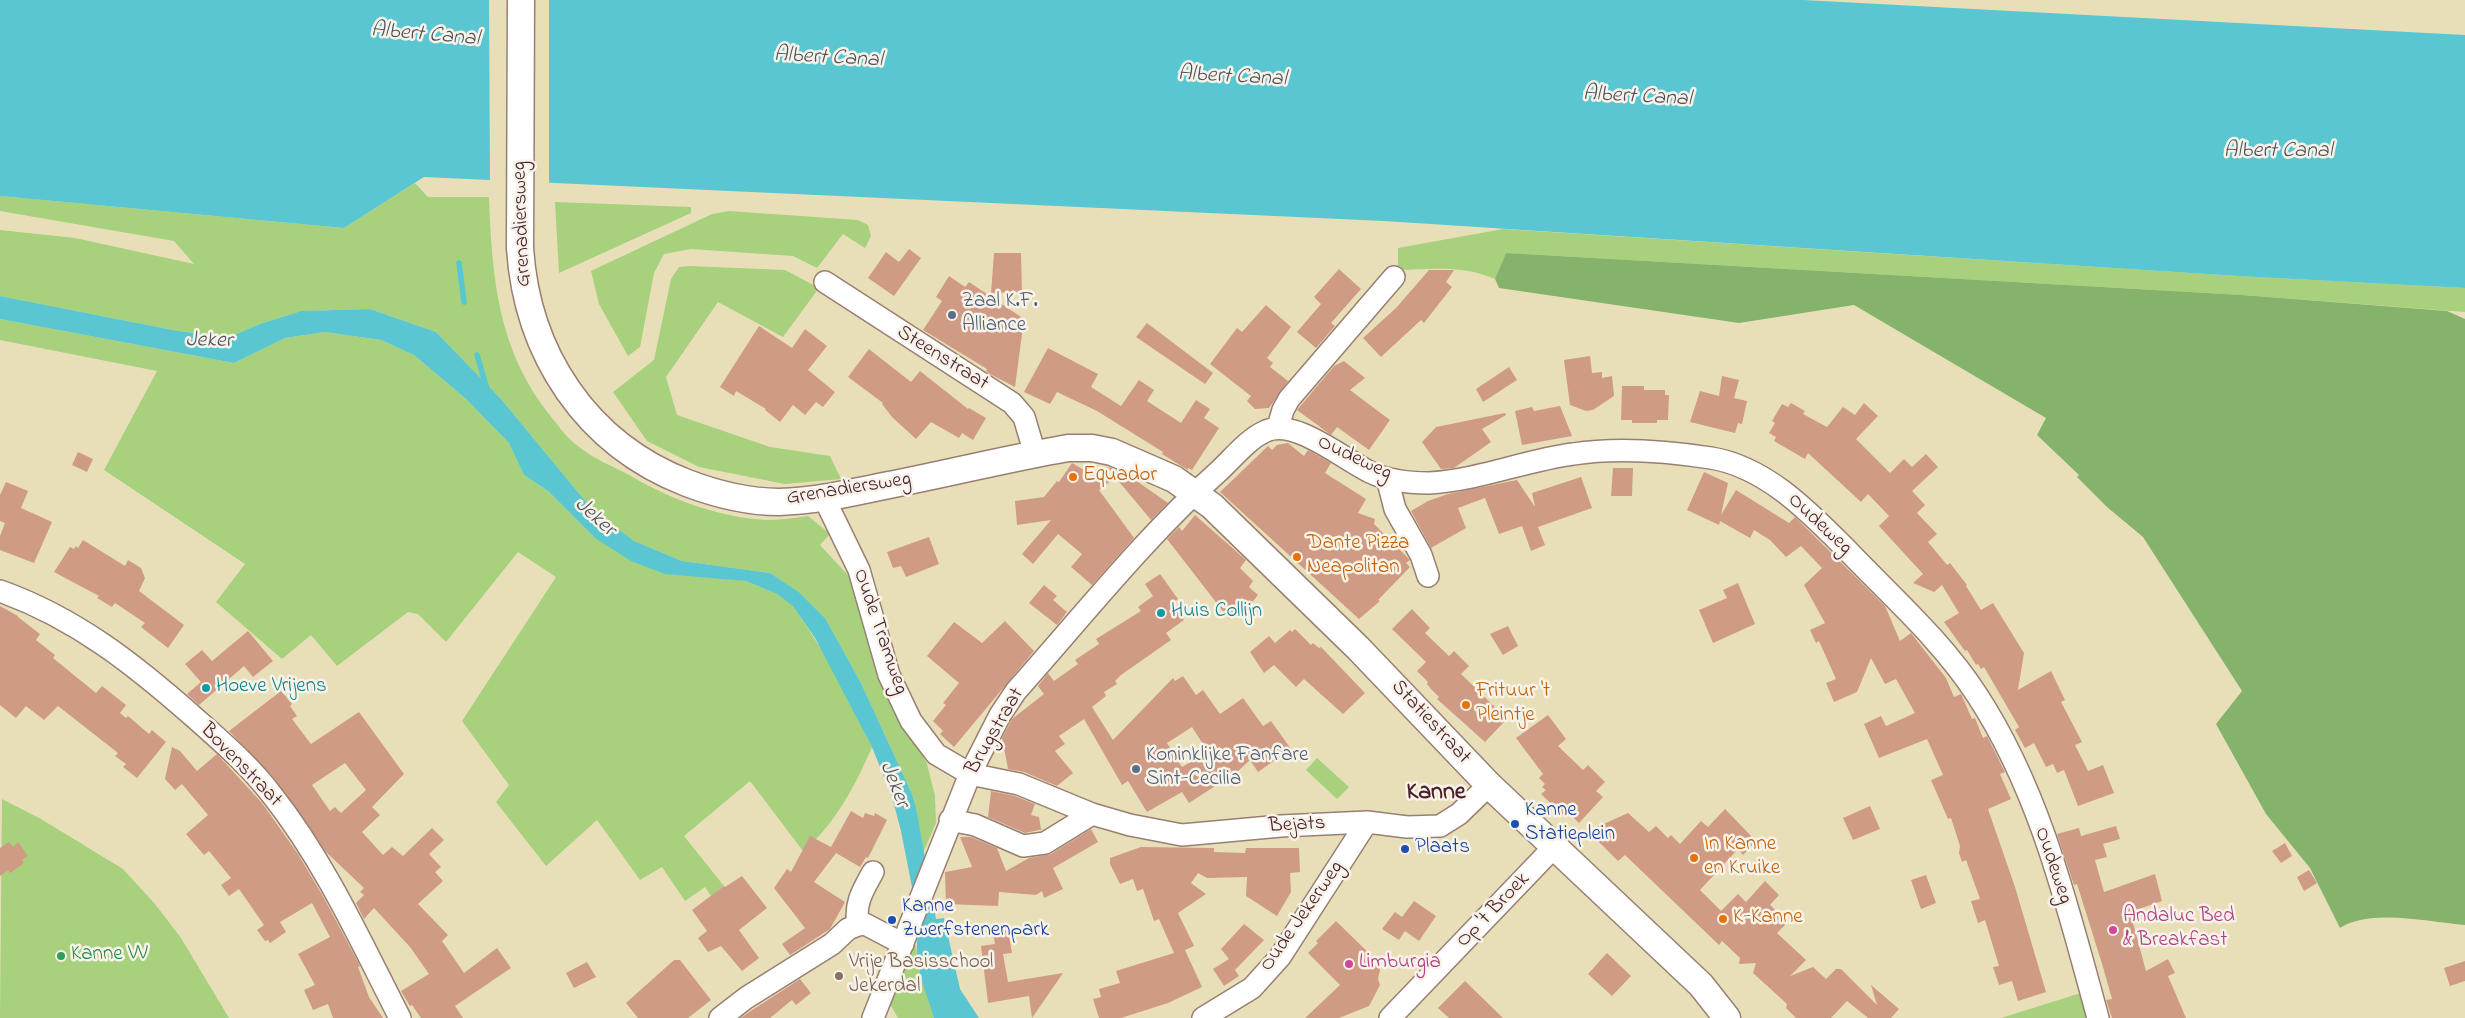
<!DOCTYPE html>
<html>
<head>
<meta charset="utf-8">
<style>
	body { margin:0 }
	canvas { display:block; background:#e8dfb9 }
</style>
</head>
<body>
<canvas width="2465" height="1018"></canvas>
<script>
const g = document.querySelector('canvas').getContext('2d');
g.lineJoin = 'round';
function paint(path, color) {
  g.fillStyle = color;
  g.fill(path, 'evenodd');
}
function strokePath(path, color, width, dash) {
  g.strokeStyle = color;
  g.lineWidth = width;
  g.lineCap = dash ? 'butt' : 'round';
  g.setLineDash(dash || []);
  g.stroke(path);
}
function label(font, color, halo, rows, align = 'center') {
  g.font = font + ' "Indie Flower",sans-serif';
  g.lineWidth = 5;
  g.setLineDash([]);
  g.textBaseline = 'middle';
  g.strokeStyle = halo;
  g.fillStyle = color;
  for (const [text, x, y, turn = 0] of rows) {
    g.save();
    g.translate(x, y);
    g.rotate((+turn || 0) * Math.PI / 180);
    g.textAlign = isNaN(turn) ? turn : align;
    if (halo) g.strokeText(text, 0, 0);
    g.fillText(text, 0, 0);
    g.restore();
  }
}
const green = new Path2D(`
	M415,183L428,197H489C492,279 498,352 552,418C560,428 568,439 578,446C593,459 613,466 631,476C672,500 718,517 766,520C780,520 794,518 808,516L830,534L820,545L858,586L893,700L927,764L935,796L936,823L923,853L916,807L912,794L861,683L825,618L799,592L770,573L682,561L634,541L591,508L501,399L436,332L370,309L301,311L260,324L231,337L178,331L0,296V230L75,238L194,264L174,241L0,211V196L344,228Z
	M555,202L691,207V213L559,273Z
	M729,211L858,220L868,225L871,236L865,248L843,234L817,268L793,256L691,249L664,254L654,273L640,347L628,356L599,304L591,271L712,214Z
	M1503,229L2238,276L2465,288V312L2242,295L1506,253L1495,279C1464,265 1431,269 1398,270V248Z
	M689,266L785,270L819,288L783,337L718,302L666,377L677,415L770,447L830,456L841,479L785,484L699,467L647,441L613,392L654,360L671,279L679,267Z
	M0,319L234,363L285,338L325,332L381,340L414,355L466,399L509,443L524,475L548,491L595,538L708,577L746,581L777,594L793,605L826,657L872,747C856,784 835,825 803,851L750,781L684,836L724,886L711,896L705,887L685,901L662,867L640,880L597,820L546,866L496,802L509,785L462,721L556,577L518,552L446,642L418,614L408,612L337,666L311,635L282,659L216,602L245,564L104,470L157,371L0,340Z
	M1317,758L1349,787L1337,799L1306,770Z
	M2,799L41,819L123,869L155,904L181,938L229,1018H0Z
	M915,942L919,968L934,1018H898L890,1004Z
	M2081,993L2088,1018H2001Z`);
const forest = new Path2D(`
	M1506,253L2242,295L2447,311L2465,319V925C2430,922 2370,908 2340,928L2310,868L2266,814L2216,724L2242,691L2143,537L2107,507L2077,477L2079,475L2037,435L2046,418L1854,305L1739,323L1499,288L1495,279Z`);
const water = new Path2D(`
	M0,0H1803L2465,35V288L2238,276L1384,221L424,177L344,228L0,196Z
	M0,296L178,331L230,337L260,324L301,311L370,309L436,332L501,399L591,508L634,541L682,561L770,573L799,592L825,618L861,683L912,794L916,807L936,919L944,918L960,989L979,1018H934C926,990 910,957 920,928L901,831L892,797L872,747L815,638L793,606L777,594L746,581L665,574L631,561L595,538L548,491L524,475L509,443L466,399L414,355L381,340L325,332L285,338L234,363L0,319Z`);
const pier = new Path2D(`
	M489,0H549V185L490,182Z`);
const stream = new Path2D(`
	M459,263L464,302
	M477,355L487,389`);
const building = new Path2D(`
	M909,249L921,258L894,296L868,278L886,252L899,262Z
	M994,253H1021L1022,292L991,293Z
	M1339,269L1361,289L1331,323L1335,326L1316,348L1297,332L1321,304L1314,297Z
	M1429,270H1454L1446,282L1452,287L1424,323L1421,320L1381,357L1363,338L1396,308Z
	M949,276L965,287L969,282L1024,319L1015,387L990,374L986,371L987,369L923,330L942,301L936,297Z
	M1266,305L1291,327L1267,358L1273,363L1270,367L1288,381L1269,408L1255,409L1247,401L1251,396L1210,364L1237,328L1242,332Z
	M1147,323L1213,373L1205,384L1136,337Z
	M759,326L792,348L805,329L827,346L808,370L835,392L823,407L816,402L805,415L793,405L780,422L765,410L766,409L736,391L734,396L720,387Z
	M1048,348L1098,374L1091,387L1121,406L1139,380L1154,390L1147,401L1181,423L1196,400L1210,409L1204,418L1219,428L1192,470L1188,468V470L1162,454L1163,452L1097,411L1057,392L1050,404L1024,392Z
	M869,349L911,382L920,371L968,409L969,408L986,418L973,440L962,433L959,438L931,422L916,439L892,417L882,404L883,403L848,377Z
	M1590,356L1592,373L1602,372V378L1612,376L1614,396L1593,410L1586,411L1570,405L1564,360Z
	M1344,361L1365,378L1350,390L1390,420L1369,450L1337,427L1331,435L1297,410L1334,366Z
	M1509,367L1517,380L1483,402L1476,389Z
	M1722,376L1739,380L1734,398L1747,401L1742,424L1738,423L1735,433L1690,422L1700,391L1719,396Z
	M1622,386H1644V390H1665V395H1669L1668,420H1657V423H1632V420H1621Z
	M1791,403L1805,411L1803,414L1827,427L1843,407L1855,415L1864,403L1878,416L1856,439L1890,473L1904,459L1912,467L1926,454L1938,467L1912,491L1925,505L1917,513L1937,534L1928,542L1947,565L1950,563L1967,585L1966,586L1981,610L1993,603L2024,653L2018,690L2051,671L2065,700L2061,702L2082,742L2075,745L2088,771L2103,765L2114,793L2078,806L2064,770L2057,773L2053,764L2046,767L2034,743L2025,748L2015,730L2019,727L1984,667L1981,669L1978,664L1976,665L1967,650L1965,651L1944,622L1959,613L1942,585L1934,592L1913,583L1923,574L1879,526L1889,516L1868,494L1861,502L1808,453L1805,459L1774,441L1776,437L1769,433L1775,423L1772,421L1782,404L1788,407Z
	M1560,406L1572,436L1522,445L1515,411L1532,407L1534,411Z
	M1505,413L1506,415L1482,429L1491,442L1454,468L1441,469L1422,442L1436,427Z
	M1288,443L1304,456L1308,450L1331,463L1325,473L1366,499L1358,513L1375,519L1374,524L1410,560L1406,563L1410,567L1378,600L1380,601L1359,619L1220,492L1268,446L1272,450L1277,445Z
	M78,452L93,459L87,472L72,465Z
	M1072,463L1086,471L1090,465L1112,480L1099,490L1134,538L1092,585L1071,567L1082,554L1058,534L1033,564L1022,554L1051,520L1017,525L1015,501L1044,497L1057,481L1059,482Z
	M1106,466L1128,475L1168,503L1151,520Z
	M1613,468H1633L1632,496H1611Z
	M1704,472L1728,483L1721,515L1736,490L1789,523L1795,517L1885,606L1900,641L1911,633L1946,678L1954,697L1961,694L1962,696L1972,719L1975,718L1983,738L1987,736L2005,772L2000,774L2011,799L1988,809L2015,887L2046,992L2018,1001L2012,981L1999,985L1993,967L1999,966L1985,920L1978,923L1971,901L1980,899L1966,860L1962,862L1959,853L1960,846L1951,818L1948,819L1931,780L1943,775L1927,739L1879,758L1864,724L1881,716L1886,726L1915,713L1896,679L1885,684L1871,658L1857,692L1834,702L1826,683L1836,679L1819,641L1816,643L1810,630L1825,623L1804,585L1822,568L1801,546L1786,557L1770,540L1754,530L1750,538L1720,521L1719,525L1687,510Z
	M1581,477L1592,508L1538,527L1545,545L1531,551L1522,526L1499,534L1485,498L1458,508L1466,528L1431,548L1411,511L1428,501L1448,494L1517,480L1535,507L1532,493Z
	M6,482L28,491L21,508L52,522L34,563L0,550V536L5,523L0,521V495Z
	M1195,515L1246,560L1240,568L1253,581L1249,587L1258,595L1249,606L1244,602L1229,619L1167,539L1179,527L1182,531Z
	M929,537L939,564L906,577L901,566L893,568L887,552Z
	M83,540L125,566L128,560L141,568L145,578L139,591L184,625L168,648L141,627L145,623L115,603L112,607L97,598L99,596L54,572L70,547L74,549L76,546L78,548Z
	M1160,574L1178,599L1173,603L1184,620L1166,633L1171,640L1121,675L1115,681L1117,684L1104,692L1106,696L1092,707L1113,740L1173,678L1175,681L1183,676L1196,695L1203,690L1220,714L1243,698L1263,726L1271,721L1291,749L1258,772L1250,760L1237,772L1189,803L1182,792L1147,812L1128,781L1122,785L1084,719L1059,736L1065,744L1055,751L1073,773L1057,786L1024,772L1008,769L1002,738L1012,719L1044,694L1038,686L1048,673L1054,681L1078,664L1075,660L1099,644L1096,639L1141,611L1138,607L1153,596L1145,584ZM1192,727L1208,752L1182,767L1167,743Z
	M1738,583L1755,624L1713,643L1699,610L1727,598L1723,590Z
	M1044,585L1057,596L1053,600L1067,612L1057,625L1029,603Z
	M0,606L18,616V617L40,634L36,640L55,655L53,658L96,693L102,686L126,705L120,713L126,718L128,716L149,734L152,730L166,742L137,778L123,767L126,764L115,756L118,753L58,706L44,720L26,706L16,718L0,705Z
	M1412,609L1430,628L1425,633L1449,656L1454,651L1469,666L1461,674L1500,712L1505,721L1485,742L1437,699L1439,697L1431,689L1427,684L1428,682L1417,671L1426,662L1392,629Z
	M1005,621L1034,651L954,747L940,734L943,731L933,721L946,705L943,703L959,683L927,656L954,622L982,643Z
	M1508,626L1518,646L1503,655L1490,634Z
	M1295,629L1311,645L1313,643L1319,648L1321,647L1365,693L1343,714L1304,679L1296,687L1274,665L1264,673L1250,652L1269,636L1275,643L1290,630L1292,632Z
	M248,631L273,661L253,677L244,666L199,705L187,694L201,682L185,664L202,650L212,661Z
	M281,691L292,704L290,706L297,716L292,719L311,744L359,712L404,774L372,807L380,815L362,832L383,855L392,847L403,856L432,828L444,840L429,854L441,867L435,872L443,881L418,904L448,935L442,941L464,973L497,948L511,968L455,1006L463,1018H421L412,1005L410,1006L401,991L429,974L410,947L374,908L364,919L356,903L364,895L360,892L364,888L326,852L273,777L229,731ZM345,763L366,790L341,813L335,807L330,811L312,785Z
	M1548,715L1566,739L1558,746L1583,770L1588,765L1605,782L1596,791L1603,797L1579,823L1570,814L1566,818L1541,794L1546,790L1542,787L1545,784L1539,778L1543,774L1516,738Z
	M172,747L180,751L197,771L217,754L262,803L298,854L324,898L360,966L358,967L369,997L383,1018H333L328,1004L313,1010L304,990L315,985L298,954L330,937L312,903L280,922L286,932L270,943L268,940L265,941L257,930L264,925L239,889L229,896L221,885L231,878L209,851L204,855L186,834L208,815L182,784L175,790L165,779Z
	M991,791L1015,796L1035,804L1031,815L1039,817L1041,829H1044L1025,833L988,817Z
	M1870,806L1880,829L1853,840L1843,818Z
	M1725,809L1756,841L1743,855L1738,849L1700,890L1721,911L1738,894L1746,902L1765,881L1779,895L1770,905L1788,922L1777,933L1806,960L1790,976L1813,967L1826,979L1836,969H1841L1877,1005L1871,985L1899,1009L1891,1018H1868L1847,1001L1831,1018H1796L1786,1008L1787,1004L1753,973L1756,963L1739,964L1740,958L1722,941L1719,945L1625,855L1618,861L1588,831L1628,813L1649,832L1656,826L1668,838L1671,835L1680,844L1701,821L1708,827Z
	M851,811L863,818L865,813L874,816L875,813L887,820L868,858L866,857L860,867L836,853L814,882L845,902L830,929L790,955L782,944L805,928L774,888L787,869L791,872L810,836L831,847Z
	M2116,826L2120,839L2103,844L2107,857L2095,860L2104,892L2155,874L2162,901L2130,912L2146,971L2168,959L2175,973L2168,976L2186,1018H2112L2106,1000L2112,999L2103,967L2077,884L2074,885L2057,834L2079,828L2081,836Z
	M1091,829L1098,842L1053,868L1063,889L1044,898L1042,891L1036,895L999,892L998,906L946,904L945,872L972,867L960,837H971L997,848L1006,871L1029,858L1051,854Z
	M9,842L13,847L18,842L28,856L22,860L24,863L10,873L8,870L0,876V848Z
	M2285,843L2292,856L2281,863L2272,851Z
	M1141,847L1214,848V852L1245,853L1246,848H1299L1300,872L1290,873L1291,892L1277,916L1246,896L1247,877L1207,878L1198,873L1191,883L1206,894L1178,913L1194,946L1185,950L1202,987L1168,1003L1121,1018H1099L1093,999L1101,997L1099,989L1120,983L1116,971L1174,953L1159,919L1154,921L1143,889L1137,891L1133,879L1120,884L1110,864V858Z
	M2309,870L2317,883L2304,891L2297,877Z
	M1926,875L1936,903L1921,909L1911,880Z
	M742,876L767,908L739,930L759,958L742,971L721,946L708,952L698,938L707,931L692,910L724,886L725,887Z
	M1414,901L1436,916L1419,941L1405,931L1399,940L1382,929L1395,912L1402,917Z
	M1336,921L1377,961L1380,970L1378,979L1380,985L1369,1006L1339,1018H1305L1340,985L1308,953L1318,943L1316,941Z
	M1244,924L1264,940L1235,970L1239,976L1224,986L1213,969L1229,959L1221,949Z
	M1008,930L1012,953L1003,954L1008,982L1063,973L1032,1018L1029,996L988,1003L981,946L995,944L993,933Z
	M1607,953L1631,976L1612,996L1588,974Z
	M674,960H680L711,1000L688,1018H638L626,1003Z
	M2465,961V981L2450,986L2444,968Z
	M587,962L596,977L574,988L566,973Z
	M800,979L811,993L796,1005L792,1000L770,1018H740Z
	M1465,981L1503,1018H1449L1438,1008Z`);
const minor = new Path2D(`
	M825,282L1012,403L1024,417L1035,454
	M1278,427L1283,410L1289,399L1394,277
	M1387,478L1395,509L1421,555L1428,576
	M824,498L859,570L889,675L911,721L936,754L970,774L1019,784L1092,814L1130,825L1182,835L1281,826L1367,822L1407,827L1440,826L1459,814L1489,785
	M0,591C76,618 135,665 195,718C222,742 250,766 272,795C325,862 361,942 400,1018
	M950,820L975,825L1023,846L1045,843L1092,814
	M858,925C854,904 863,890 873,872
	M720,1018L746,998L832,944L848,929L858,925L865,924L903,944
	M873,1018L970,774L1000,715L1016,691C1082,617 1145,537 1219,471C1233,458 1249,438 1266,431C1295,418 1343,459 1370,472C1388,481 1409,483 1429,483C1476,481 1526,460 1573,454C1618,447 1666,451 1711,458C1767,467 1811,514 1849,552C1893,598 1942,641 1977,695C2040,791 2068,908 2098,1018
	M1203,1018L1252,988L1280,957L1367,822
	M1390,1018L1555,846`);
const major = new Path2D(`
	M521,0L520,248C527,354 586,444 687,483C716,494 747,502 779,502C813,501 846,494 879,487C942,475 1005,459 1068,448H1092L1112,452L1174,479L1212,506L1358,648L1489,785L1701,985L1727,1018`);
const markers = [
	[952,315,5,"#5c6f8a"],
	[1073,477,5,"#e8710a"],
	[1297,557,5,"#e8710a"],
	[1161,613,5,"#0f9aa8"],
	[206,688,5,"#0f9aa8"],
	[1466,705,5,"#e8710a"],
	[1136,769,5,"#5c6f8a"],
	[1515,824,5,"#1a4fb4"],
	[1405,849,5,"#1a4fb4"],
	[1694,858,5,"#e8710a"],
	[1723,919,5,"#e8710a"],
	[892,920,5,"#1a4fb4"],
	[2113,930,5,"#d1479c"],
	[61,956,5,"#2e9e5b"],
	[1349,964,5,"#d1479c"],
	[839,976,5,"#8d6e63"]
];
const streetNames = [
	["Grenadiersweg",523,224,-92],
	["Steenstraat",942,359,32],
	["Oudeweg",1354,459,25],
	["Grenadiersweg",849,490,-9],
	["Oudeweg",1819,525,43],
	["Oude Tramweg",879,632,71],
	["Statiestraat",1430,723,47],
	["Brugstraat",996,732,-60],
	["Bovenstraat",240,766,46],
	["Bejats",1297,826,-3],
	["Oudeweg",2052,866,71],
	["Op 't Broek",1494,911,-46],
	["Oude Jekerweg",1303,917,-55]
];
const serviceNames = [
	["Zaal K.F.",962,303],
	["Alliance",962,327],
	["Koninklijke Fanfare",1146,757],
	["Sint-Cecilia",1146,781]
];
const foodNames = [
	["Equador",1083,477],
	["Dante Pizza",1307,545],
	["Neapolitan",1307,569],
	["Frituur 't",1476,693],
	["Pleintje",1476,717],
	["In Kanne",1704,846],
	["en Kruike",1704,870],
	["K-Kanne",1733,919]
];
const cultureNames = [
	["Huis Collijn",1171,613],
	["Hoeve Vrijens",216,688]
];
const transitNames = [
	["Kanne",1525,812],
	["Statieplein",1525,836],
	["Plaats",1415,849],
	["Kanne",902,908],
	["Zwerfstenenpark",902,932]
];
const hotelNames = [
	["Andaluc Bed",2123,918],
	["& Breakfast",2123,942],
	["Limburgia",1359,964]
];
const leisureNames = [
	["Kanne VV",71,956]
];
const educationNames = [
	["Vrije Basisschool",849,964],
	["Jekerdal",849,988]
];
const waterNames = [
	["Albert Canal",425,36,5],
	["Albert Canal",828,59,3],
	["Albert Canal",1232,78,3],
	["Albert Canal",1637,98,3],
	["Albert Canal",2278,152],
	["Jeker",209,342,1],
	["Jeker",594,518,42],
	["Jeker",893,785,68]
];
const quarterNames = [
	["Kanne",1436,794]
];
paint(green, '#a7d17c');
paint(forest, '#85b36c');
paint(water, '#59c6d1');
paint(pier, '#e8dfb9');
strokePath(stream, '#59c6d1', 5.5);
paint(building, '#d09b84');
strokePath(minor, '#997f72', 24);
strokePath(major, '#997f72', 29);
strokePath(minor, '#fff', 21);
strokePath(major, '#fff', 26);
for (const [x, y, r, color] of markers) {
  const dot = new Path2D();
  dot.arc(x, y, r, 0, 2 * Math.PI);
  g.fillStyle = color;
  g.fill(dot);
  strokePath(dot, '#f7f3e8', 2);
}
label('21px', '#4a1f2b', '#f7f3e8', streetNames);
label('21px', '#4e5e75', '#f7f3e8', serviceNames, 'left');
label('21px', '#c56008', '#f7f3e8', foodNames, 'left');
label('21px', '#0d838f', '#f7f3e8', cultureNames, 'left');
label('21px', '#164399', '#f7f3e8', transitNames, 'left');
label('21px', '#b23c85', '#f7f3e8', hotelNames, 'left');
label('21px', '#27864d', '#f7f3e8', leisureNames, 'left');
label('21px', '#785e54', '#f7f3e8', educationNames, 'left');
label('italic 22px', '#4e515d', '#f7f3e8', waterNames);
label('bold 24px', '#4a1f2b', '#f7f3e8', quarterNames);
</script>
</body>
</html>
